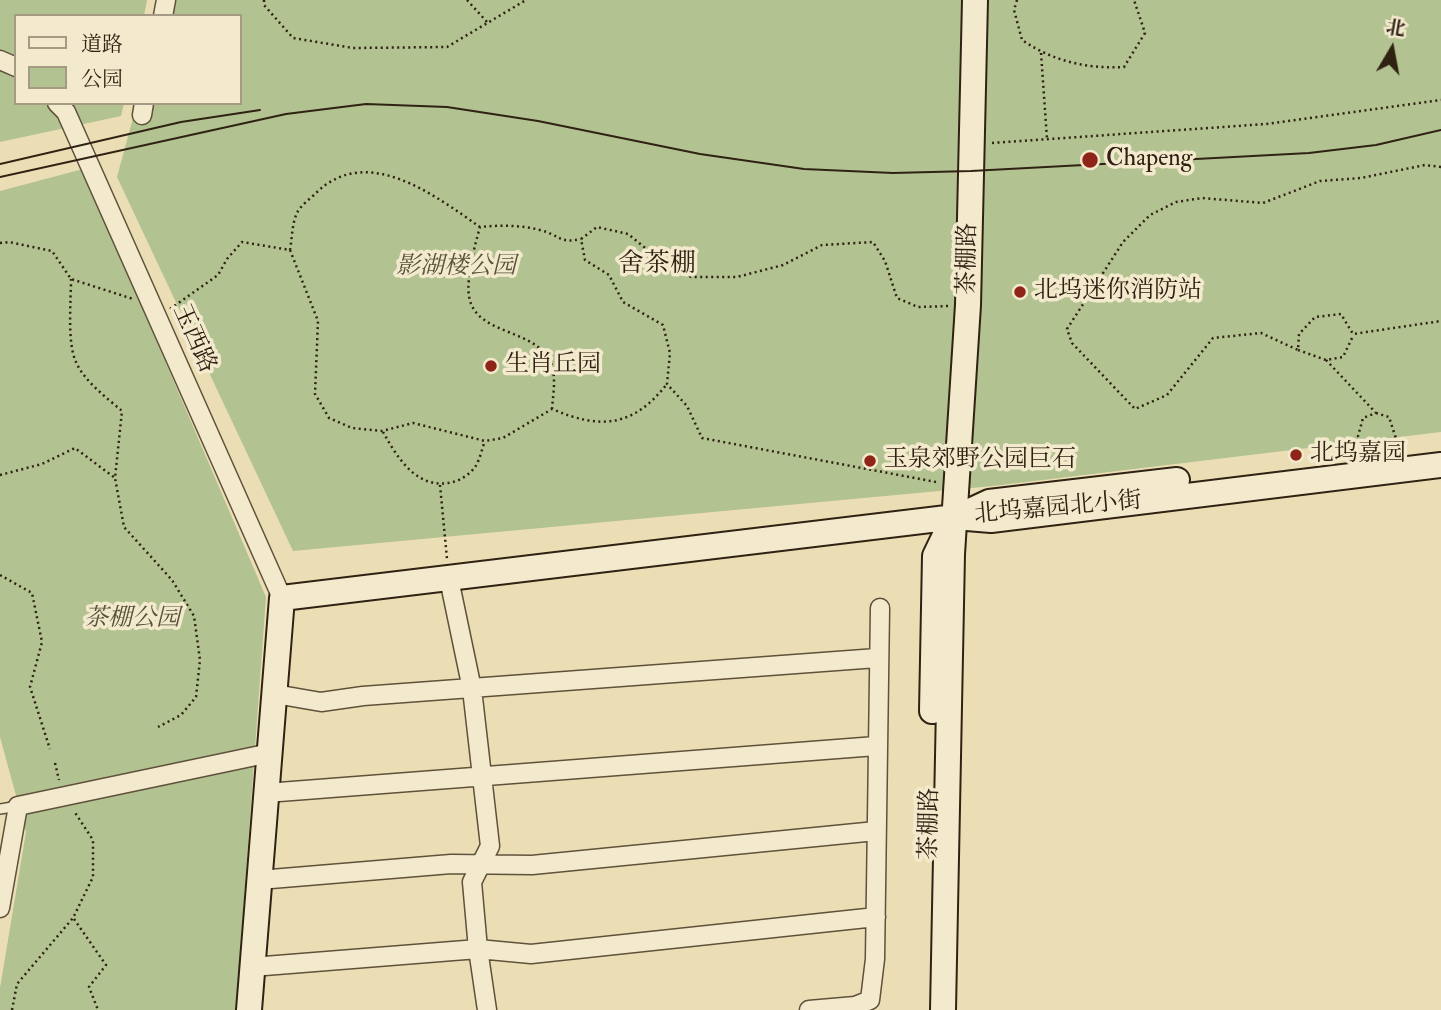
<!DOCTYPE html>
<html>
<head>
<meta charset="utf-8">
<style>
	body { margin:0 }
	#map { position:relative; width:1441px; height:1010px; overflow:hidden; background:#ecdeb4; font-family:"IM FELL Double Pica","Noto Serif SC",serif }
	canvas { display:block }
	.legend { position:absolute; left:14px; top:14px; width:228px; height:91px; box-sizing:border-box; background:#f3eace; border:2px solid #a59a83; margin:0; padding:9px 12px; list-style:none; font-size:21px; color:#302213 }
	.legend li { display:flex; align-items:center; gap:14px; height:35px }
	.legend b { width:35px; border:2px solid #a59a83 }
	.north { position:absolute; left:1357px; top:14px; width:70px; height:70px; -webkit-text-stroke:5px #f3eace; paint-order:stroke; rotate:10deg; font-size:19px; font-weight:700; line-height:28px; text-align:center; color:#302213 }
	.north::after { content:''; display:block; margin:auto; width:24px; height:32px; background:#302213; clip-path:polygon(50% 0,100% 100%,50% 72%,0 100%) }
</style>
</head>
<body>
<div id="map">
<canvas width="1441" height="1010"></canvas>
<ul class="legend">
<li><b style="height:9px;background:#f3eace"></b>道路</li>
<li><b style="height:19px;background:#b2c291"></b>公园</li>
</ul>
<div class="north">北</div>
</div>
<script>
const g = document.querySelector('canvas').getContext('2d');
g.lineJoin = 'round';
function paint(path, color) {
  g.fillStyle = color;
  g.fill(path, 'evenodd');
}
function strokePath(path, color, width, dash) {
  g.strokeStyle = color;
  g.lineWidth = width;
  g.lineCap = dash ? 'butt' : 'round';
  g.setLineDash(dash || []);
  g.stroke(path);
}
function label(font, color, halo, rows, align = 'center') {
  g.font = font + ' "IM FELL Double Pica","Noto Serif SC",serif';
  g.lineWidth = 7;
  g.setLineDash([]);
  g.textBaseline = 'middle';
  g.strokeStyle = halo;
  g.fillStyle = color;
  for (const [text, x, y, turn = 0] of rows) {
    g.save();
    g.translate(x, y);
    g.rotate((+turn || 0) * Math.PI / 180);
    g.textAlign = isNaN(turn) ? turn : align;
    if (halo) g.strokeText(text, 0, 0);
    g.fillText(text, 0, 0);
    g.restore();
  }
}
const green = new Path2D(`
	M0,0H147L144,16H16V103H124L121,116L0,142Z
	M164,0H1441V432L993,486L293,551L117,177L137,103H240V16H160Z
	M83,169L266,597L236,1010H0V988L26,832L0,737V191Z`);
const path = new Path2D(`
	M264,0V5L293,38L353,48L447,47L526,0
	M467,0L488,23
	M1017,0L1014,10L1022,40C1053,61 1086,69 1124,67L1145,33L1134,0
	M1041,53L1047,139
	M992,143L1266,124L1441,100
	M1441,167L1425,165L1361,178L1320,181L1263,203L1202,198L1176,202L1150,215L1123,242L1067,329L1072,343L1135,409L1167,395L1213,338L1261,333L1298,350L1299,334L1315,317L1341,314L1353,334L1441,321
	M0,243L9,242L52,251L71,279L133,299
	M290,250C292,239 292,223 297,213C300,206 310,199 316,193C367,143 434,195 480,227
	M71,279C71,301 67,343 76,362C84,381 107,398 122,411L115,478L124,527L172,580L194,616L200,660L196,697L181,715L158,727
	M170,309L218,275L227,259L242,242L290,250L318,321L315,394L329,418L352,428L382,431L413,423L485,441L503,438L552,409C601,430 633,427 667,384
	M1298,350L1326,360L1343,357L1353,336
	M1326,360L1376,413L1363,418L1358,436L1367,455
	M552,409C553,395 556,380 552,366C539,327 475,337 469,296C466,279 475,244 480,227C500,225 521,225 540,230C560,235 559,244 581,239
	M1376,413L1389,417L1400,451
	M383,432C398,459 418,491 453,482C461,480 470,474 475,467C480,460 482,448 485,441
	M0,475L42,464L75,448L115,478
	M936,482L702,438L687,406L667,384L670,353L663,325L623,302L609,275L585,260L581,239L597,227L628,234L660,260L691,277H737L783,265L822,245L873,242L885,261L897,298L918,307L950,306
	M440,485L447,559
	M0,575L32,593L42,642L30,687L50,749
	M55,763L59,780
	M74,919L106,965L89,987L98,1010
	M12,1010L17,984L73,918L93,877V840L74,811`);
const lane = new Path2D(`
	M0,809L18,806`);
const street = new Path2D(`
	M163,16L166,0
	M0,60L16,67
	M57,103L66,112L282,598
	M142,115L144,103
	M449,579L472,689L490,846L472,882L478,949L531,954L876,917
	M275,694L321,702L363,696L877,658
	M266,793L876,746
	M259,880L451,864L532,865L876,831
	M0,908L18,806L270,753
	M252,967L478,949L487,1010
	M809,1010L855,1006L870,1000L875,959L880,608`);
const secondary = new Path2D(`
	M959,516L989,502L1177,480
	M932,711L935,556L949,527
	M249,1010L282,598L955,517L991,520L1441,465
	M943,1010L952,554L968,305L975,0`);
const tram = new Path2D(`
	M0,164L181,122L260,110
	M0,177L286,114L366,104L447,107L538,121L700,154L804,169L893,173L971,171L1309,153L1376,145L1441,130`);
const markers = [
	[1090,160,9,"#8f2418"],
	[1020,292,7,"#8f2418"],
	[491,366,7,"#8f2418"],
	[1296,455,7,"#8f2418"],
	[870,461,7,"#8f2418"]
];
const poiNames = [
	["Chapeng",1106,160],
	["北坞迷你消防站",1034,292],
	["生肖丘园",505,366],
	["北坞嘉园",1310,455],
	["玉泉郊野公园巨石",884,461]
];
const streetNames = [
	["茶棚路",969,259,-89],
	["玉西路",193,339,66],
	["北坞嘉园北小街",1058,509,-5],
	["茶棚路",931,824,-89]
];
const parkNames = [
	["影湖楼公园",456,268],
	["茶棚公园",132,620]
];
const neighbourhoodNames = [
	["舍茶棚",657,265]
];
paint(green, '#b2c291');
strokePath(lane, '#5f513b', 12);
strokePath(street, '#5f513b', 21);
strokePath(secondary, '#302213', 28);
strokePath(path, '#302213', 2.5, [2, 3.5]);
strokePath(lane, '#f3eace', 9);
strokePath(street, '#f3eace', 18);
strokePath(secondary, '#f3eace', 24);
strokePath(tram, '#302213', 2);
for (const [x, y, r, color] of markers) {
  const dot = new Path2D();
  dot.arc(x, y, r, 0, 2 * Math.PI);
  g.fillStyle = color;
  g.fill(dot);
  strokePath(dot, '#f3eace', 2.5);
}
label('24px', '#302213', '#f3eace', poiNames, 'left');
label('24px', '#302213', '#f3eace', streetNames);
label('italic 24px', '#575239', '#f3eace', parkNames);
label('26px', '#302213', '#f3eace', neighbourhoodNames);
</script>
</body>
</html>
